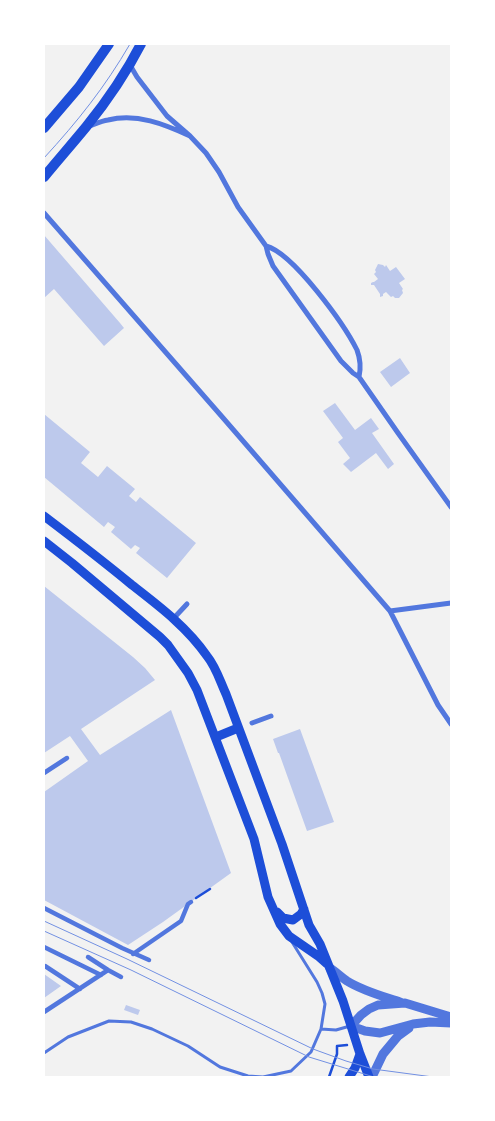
<!DOCTYPE html>
<html>
<head>
<meta charset="utf-8">
<style>
	body { margin:0 }
	#map { position:relative; width:495px; height:1121px; overflow:hidden; background:#f2f2f2; font-family:Merriweather,serif }
	canvas { display:block }
	.frame { position:absolute; inset:0; border:45px solid #fff; pointer-events:none }
</style>
</head>
<body>
<div id="map">
<canvas width="495" height="1121"></canvas>
<div class="frame"></div>
</div>
<script>
const g = document.querySelector('canvas').getContext('2d');
g.lineJoin = 'round';
function paint(path, color) {
  g.fillStyle = color;
  g.fill(path, 'evenodd');
}
function strokePath(path, color, width, dash) {
  g.strokeStyle = color;
  g.lineWidth = width;
  g.lineCap = dash ? 'butt' : 'round';
  g.setLineDash(dash || []);
  g.stroke(path);
}
const building = new Path2D(`
	M44,235L120,323L124,328L104,346L54,289L44,298Z
	M378,264L383,265L385,267L386,265L390,271L396,267L405,279L399,283L403,289L402,290L403,293L399,298H395L393,296L391,297L386,292L383,294V296L380,297V294L374,285H371V283L373,282H374L378,279L374,274L376,272L375,270Z
	M400,358L410,373L391,387L380,372Z
	M335,403L355,430L371,418L379,429L372,433L394,464L388,469L376,453L351,472L343,464L350,458L338,442L343,438L323,411Z
	M44,414L90,452L81,463L98,477L107,466L135,489L129,496L136,502L140,497L196,543L167,578L136,553L140,548L135,545L131,549L111,532L115,527L108,522L104,527L44,477Z
	M44,586L133,657L145,668L155,680L81,729L100,755L171,710L231,873L163,922L128,945L44,900V792L88,761L70,736L44,753Z
	M300,729L334,822L307,831L279,753H278L273,739Z
	M44,974L61,986L44,998Z
	M126,1005L140,1010L138,1015L124,1010Z`);
const path = new Path2D(`
	M196,898L210,889
	M329,1077L337,1054V1046L347,1045`);
const service = new Path2D(`
	M321,1029L336,1030L350,1026
	M44,1053L68,1037L109,1021L131,1022L152,1029L188,1046L220,1067L248,1076L263,1077L291,1071L311,1052L321,1029L325,1004L322,993L317,982L292,942`);
const pedestrian = new Path2D(`
	M44,773L67,758
	M44,908L122,948L149,960
	M44,947L101,975
	M133,954L181,921L188,904L191,902
	M88,957L108,970L121,977
	M45,966L80,989
	M44,1012L108,970`);
const minor = new Path2D(`
	M89,126C95,124 101,121 108,120C137,113 164,124 190,136L167,116L137,77L130,65
	M190,136L206,153L219,172L238,207L266,246L268,254L273,266L341,361L353,373L359,377L398,433L451,507
	M44,213L224,419L390,611L438,705L451,724
	M266,246C293,253 344,324 357,350C360,358 361,368 359,377
	M390,611L451,603
	M173,619L187,604
	M252,723L271,716`);
const tertiary = new Path2D(`
	M330,968C336,972 341,977 347,981C363,991 382,996 400,1002
	M451,1017L405,1003L378,1005L369,1009L361,1015L351,1026L365,1031L380,1033L413,1024L430,1022L451,1023
	M372,1077L383,1054L398,1036L409,1028`);
const secondary = new Path2D(`
	M44,516C73,538 103,561 132,585C159,606 187,627 207,656C216,667 220,681 226,694L282,844L309,925L320,944L343,1001L360,1054L369,1077
	M44,541L72,563L160,637L168,645L188,673L197,690L254,839L268,897L280,924L289,936L318,956L327,964
	M216,737L238,728
	M277,912L283,918L293,920L301,914L304,909
	M349,1077L355,1068L360,1054`);
const primary = new Path2D(`
	M44,128L79,87L109,44
	M44,177C58,160 72,144 86,127C107,101 126,73 141,44`);
const tram = new Path2D(`
	M44,158C78,121 105,87 130,44
	M44,921L127,959L313,1049L346,1061L373,1069L433,1077
	M44,931L131,970L309,1057L374,1077`);
paint(building, '#bdc9ec');
strokePath(path, '#1d4ed8', 2.5);
strokePath(service, '#5277de', 3);
strokePath(pedestrian, '#5277de', 4.5);
strokePath(minor, '#5277de', 5);
strokePath(tertiary, '#5277de', 9);
strokePath(secondary, '#1d4ed8', 9);
strokePath(primary, '#1d4ed8', 10);
strokePath(tram, '#7290e2', 1);
</script>
</body>
</html>
